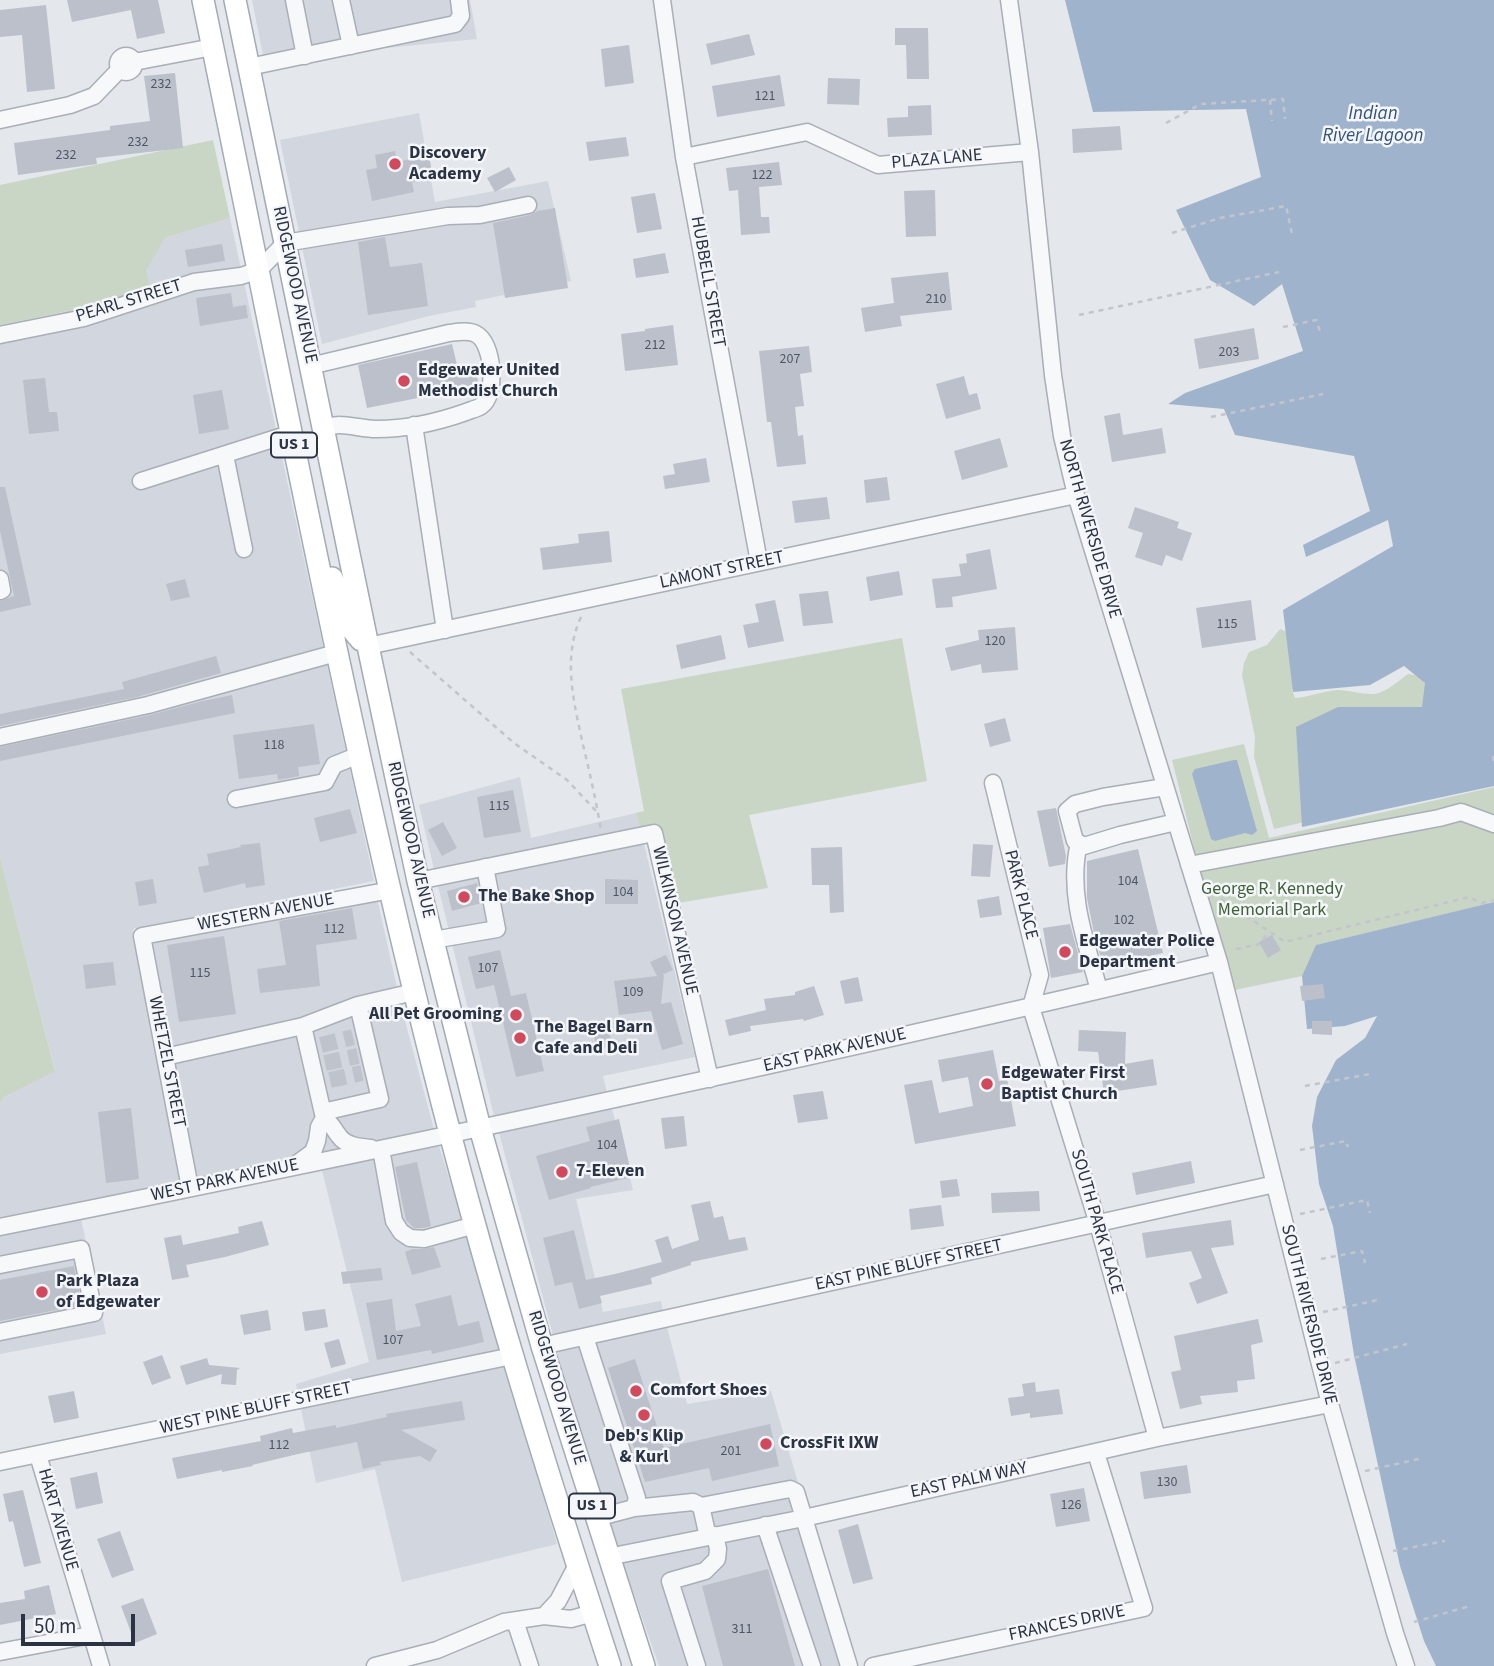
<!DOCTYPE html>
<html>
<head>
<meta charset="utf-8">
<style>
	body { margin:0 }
	#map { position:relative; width:1494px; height:1666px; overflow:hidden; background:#e4e7ec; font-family:"Source Sans 3",sans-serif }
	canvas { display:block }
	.scale { position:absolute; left:21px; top:1614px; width:114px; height:32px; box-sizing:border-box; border:4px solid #2b3445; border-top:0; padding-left:9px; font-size:21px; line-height:24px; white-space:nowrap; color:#2b3445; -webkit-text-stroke:5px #f4f6f9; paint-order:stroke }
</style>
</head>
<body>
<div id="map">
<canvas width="1494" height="1666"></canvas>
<div class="scale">50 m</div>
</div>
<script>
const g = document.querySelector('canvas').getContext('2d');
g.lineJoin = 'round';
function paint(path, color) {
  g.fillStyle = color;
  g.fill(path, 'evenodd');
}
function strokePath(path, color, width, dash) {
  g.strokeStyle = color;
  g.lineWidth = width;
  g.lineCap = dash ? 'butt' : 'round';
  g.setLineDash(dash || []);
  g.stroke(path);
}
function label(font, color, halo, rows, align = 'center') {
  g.font = font + ' "Source Sans 3",sans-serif';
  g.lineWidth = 5;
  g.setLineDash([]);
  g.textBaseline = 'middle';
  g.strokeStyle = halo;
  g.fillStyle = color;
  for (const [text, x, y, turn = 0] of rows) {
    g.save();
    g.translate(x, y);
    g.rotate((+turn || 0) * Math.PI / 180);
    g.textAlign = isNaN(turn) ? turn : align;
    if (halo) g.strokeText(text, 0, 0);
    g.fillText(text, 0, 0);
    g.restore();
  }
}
const built = new Path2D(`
	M252,0H470L477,39L264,60Z
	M419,113L435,202L548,181L571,281L475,301L476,307L429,316L322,344L280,140Z
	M230,218L374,881L133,929L135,946L181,1181L0,1218V1103L4,1097L55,1070L0,857V325L151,294L145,270L165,238Z
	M520,777L531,838L636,813L640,827L434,869L419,805Z
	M644,844L695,1057L603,1076L607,1092L494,1116L438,886Z
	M377,898L402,1010L434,1129L196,1178L151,943Z
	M612,1109L633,1190L576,1199L603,1312L661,1301L663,1311L553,1335L499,1133Z
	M439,1146L489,1306L557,1544L402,1582L375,1469L316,1483L296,1384L369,1362L322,1170Z
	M81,1219L106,1334L0,1354V1236Z
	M667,1327L687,1404L771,1391L805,1506L802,1509L618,1546L579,1433L557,1352Z
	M806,1526L840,1666H659L623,1563Z`);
const green = new Path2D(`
	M213,140L230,218L165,238L146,270L151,294L0,325V185Z
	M1280,629L1289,633L1301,681L1292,690L1295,698C1310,697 1322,691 1338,690C1349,690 1360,694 1371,694C1384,695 1398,681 1408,674L1421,676L1434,701L1309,821L1274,829L1254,757L1255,737L1242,675L1244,663L1249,652L1267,645Z
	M902,638L927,781L749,815L768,888L678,903L661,831L653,825L640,827L636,813L644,811L621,689Z
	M1244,744L1269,838L1494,787V902L1317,945L1302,976L1230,991L1172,760Z
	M0,857L55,1071L4,1097L0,1103Z`);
const water = new Path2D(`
	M1065,0H1494V786L1302,827L1296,727L1338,707H1422L1425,683L1404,666L1370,685L1293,692L1283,610L1393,546L1388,520L1306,557L1303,545L1370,511L1354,456L1235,435L1224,409L1168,404L1185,393L1303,351L1282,284L1254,306L1210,280L1176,210L1261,177L1246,109L1093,112Z
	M1234,760H1237L1257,831L1252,835L1245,833L1215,841L1211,839L1192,774L1195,769Z
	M1494,902V1666H1436L1424,1641L1400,1566L1354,1355L1333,1226L1319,1184L1312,1126L1317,1097L1336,1060L1365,1038L1377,1016L1345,1026L1307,1029L1302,976L1316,945Z`);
const building = new Path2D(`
	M67,0H158L165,33L137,39L131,10L72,22Z
	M46,5L55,89L27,92L22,35L0,37V10Z
	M895,28H928L929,79H907L906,45H895Z
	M749,34L755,55L711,65L706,44Z
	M629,45L634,83L605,87L601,49Z
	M175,73L183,148L96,158L97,164L18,175L14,143L110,130V126L150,121L144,76Z
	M780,75L785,106L717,117L712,86Z
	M828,78L860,79L859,105L827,104Z
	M931,105L932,135L888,137L887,118L908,117V106Z
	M1120,126L1122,150L1073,153L1072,129Z
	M626,137L629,156L589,161L586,142Z
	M395,151L397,162L429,155L433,178L412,182L414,192L372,201L366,170L377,168L375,155Z
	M779,162L782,185L759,187L761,217H769L770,233L741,235L738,190L729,191L726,168Z
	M509,167L516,180L495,192L487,178Z
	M935,190L936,236L906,237L904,191Z
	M655,193L662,229L637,233L631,197Z
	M555,208L568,288L505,298L493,223L530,215L537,211Z
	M385,237L390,267L422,263L428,306L368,315L358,242Z
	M222,244L225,261L188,267L185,250Z
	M665,253L669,273L636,278L633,259Z
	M948,272L952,310L900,316L902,326L865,332L861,308L894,303L891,278Z
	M231,293L233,307L246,305L248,318L200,326L196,298Z
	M673,325L678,365L625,371L621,334L645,331V329Z
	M1254,328L1259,359L1199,369L1194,339Z
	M452,344L458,369L475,366L479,386L367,408L358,365Z
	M809,346L812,372L800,374L804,406L795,407L798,436L803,435L806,464L777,467L771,422H767L759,351Z
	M964,376L969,395L977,393L981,409L946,419L936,384Z
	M45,378L49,412H57L59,431L29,434L23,380Z
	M222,390L229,429L199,434L193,395Z
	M1120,413L1123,435L1162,428L1166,453L1112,462L1104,416Z
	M1000,438L1008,467L962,480L954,451Z
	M706,458L710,482L665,489L663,476L675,474L673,464Z
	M887,477L890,500L866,503L864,480Z
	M0,487H5L31,605L0,612V601L14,596L0,531Z
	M827,497L830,519L795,523L792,501Z
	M1135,507L1179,522L1177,528L1192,533L1182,561L1166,555L1162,566L1135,557L1143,533L1128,528Z
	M609,531L612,562L543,570L540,548L579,543L578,534Z
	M990,549L997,589L952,597L953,607L936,608L932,579L961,576L959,564L967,563L966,554Z
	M899,571L903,595L870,601L866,577Z
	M185,579L190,597L171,601L166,584Z
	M828,591L833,623L803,626L799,594Z
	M775,600L784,641L748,648L743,625L759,622L755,604Z
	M1251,600L1256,640L1202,648L1196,608Z
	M1015,627L1018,670L982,673L981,664L951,671L945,648L979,640L978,630Z
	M721,635L726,659L681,669L676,645Z
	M216,656L221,673L137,697L0,726V714L124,689L122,682Z
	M232,695L235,713L0,761V747L150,715L203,701Z
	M1005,718L1011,741L990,747L984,724Z
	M314,724L320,764L298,767L299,776L278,780L277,774L239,779L233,735Z
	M513,790L521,832L484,838L477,797Z
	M1056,808L1066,856L1065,864L1049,867L1037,811Z
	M350,809L357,833L320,842L314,818Z
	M443,822L457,848L442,856L428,830Z
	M260,843L265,885L246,888L245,883L204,893L198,867L209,865L207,854L241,847L240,845Z
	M973,844L993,845L990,877L971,876Z
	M842,847L844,912L830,913L829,885H812L811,848Z
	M1138,849L1163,953L1103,966L1094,933L1087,898V861Z
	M153,879L157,903L139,906L135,882Z
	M605,879L638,880V904H605Z
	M477,883L481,903L452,911L447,891Z
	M999,896L1002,915L980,918L977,900Z
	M352,908L357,939L316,945L320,986L260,993L257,969L286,965L279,921Z
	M1070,924L1083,972L1051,978L1043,928Z
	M1272,935L1281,950L1268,958L1259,942Z
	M224,936L236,1014L179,1022L167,945Z
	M500,950L511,996L526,993L544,1071L516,1077L494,985L476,989L468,957Z
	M666,955L673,970L662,975H664L661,1004L671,1002L683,1044L662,1050L651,1011L619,1015L614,981L657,976L650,962Z
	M113,962L116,985L86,989L83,965Z
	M858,977L863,1001L845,1004L840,981Z
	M1323,984L1325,998L1302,1001L1300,986Z
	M814,986L824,1015L804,1021L803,1019L750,1026L751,1031L729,1036L725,1020L766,1010L764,999L795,995V992Z
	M1312,1021H1332V1035L1312,1034Z
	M606,1023L613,1046L598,1050L591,1027Z
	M1079,1030L1126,1032L1125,1064L1153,1059L1157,1085L1104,1093L1098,1052L1078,1051Z
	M993,1050L999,1081L1007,1079L1016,1126L915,1144L904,1085L932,1080L939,1113L973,1106L968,1077L942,1082L938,1060Z
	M823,1091L828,1119L798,1123L793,1095Z
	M131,1108L139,1179L106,1183L98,1112Z
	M684,1116L687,1146L665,1149L661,1118Z
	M619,1119L632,1177L590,1187L591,1188L549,1200L536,1156L590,1141L586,1127Z
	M1191,1161L1195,1183L1136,1195L1132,1173Z
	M417,1162L431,1226L423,1228H414L406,1220L395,1167Z
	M957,1179L960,1196L942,1198L940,1181Z
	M1039,1191L1040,1211L992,1213L991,1193Z
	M710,1201L714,1218L723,1216L729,1240L745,1237L748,1250L691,1262V1265L651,1278L652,1284L600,1296L602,1303L579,1309L572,1282L555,1286L543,1238L574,1230L586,1280L615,1274L662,1262L655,1240L668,1236L672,1249L699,1240L691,1205Z
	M941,1205L944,1226L911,1230L909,1209Z
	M1231,1220L1234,1245L1211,1248L1228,1293L1197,1304L1189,1283L1202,1278L1191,1251L1146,1258L1142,1233Z
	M262,1221L269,1245L225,1257L186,1265L189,1277L172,1280L164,1238L181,1235L183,1245L239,1233L238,1227Z
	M434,1247L441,1267L412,1275L405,1252L412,1249H424Z
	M74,1266L82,1305L0,1321V1280Z
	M381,1268L383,1280L343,1284L341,1272Z
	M451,1295L458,1326L479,1321L484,1342L432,1354L431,1350L377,1360L366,1303L392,1299L396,1331L421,1326L415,1304Z
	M325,1309L328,1327L305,1331L302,1312Z
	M268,1310L271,1330L244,1335L240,1315Z
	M1258,1319L1263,1342L1251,1345L1255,1379L1237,1381L1238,1392L1200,1396L1202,1404L1180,1409L1171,1372L1181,1370L1174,1336Z
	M339,1339L346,1364L331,1368L324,1343Z
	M162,1355L171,1378L152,1385L143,1362Z
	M207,1358L209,1365L240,1368L237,1370L236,1385L221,1384L222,1374L186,1385L180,1366Z
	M635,1359L664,1448L770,1424L779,1466L712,1481L709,1468L645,1482L608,1368Z
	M1035,1382L1036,1392L1059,1389L1063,1414L1030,1418V1413L1011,1416L1008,1398L1024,1396L1022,1384Z
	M74,1391L79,1418L54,1423L48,1396Z
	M462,1401L465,1420L401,1430L437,1450L430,1462L420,1456L380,1462L381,1465L363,1469L357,1442L298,1454L252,1465L253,1466L222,1472V1470L177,1479L172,1458L261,1441L260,1436L292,1428L293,1433L336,1425V1428L387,1417L386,1414Z
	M1187,1465L1191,1493L1144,1499L1140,1472Z
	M97,1472L103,1503L76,1509L70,1478Z
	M1084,1488L1090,1521L1056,1527L1050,1494Z
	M23,1490L41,1563L24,1567L13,1521L9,1522L3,1494Z
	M858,1524L873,1579L853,1584L838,1530Z
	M120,1531L134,1570L112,1578L97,1539Z
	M768,1569L795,1666H723L702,1586Z
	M49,1585L56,1614L0,1625V1603L25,1599L24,1591Z
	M143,1598L157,1634L135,1643L121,1606Z`);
const minorTunnel = new Path2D(`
	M321,1045L353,1037
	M325,1063L358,1056
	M330,1080L362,1073`);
const path = new Path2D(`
	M1270,100L1272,121
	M1166,123L1201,104L1283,99L1285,119
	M1172,233L1220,218L1286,206L1292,234
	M1079,315L1279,272
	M1283,327L1316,320L1321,334
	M1211,417L1323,394
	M581,617C562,658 574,703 583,745C590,773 596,801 601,830
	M410,652L514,743L567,780L598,813
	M1493,756L1494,762
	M1221,899L1285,942L1469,897L1482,903L1494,900
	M1236,949L1260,944L1269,931
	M1305,1086L1370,1074
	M1300,1150L1346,1141L1348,1147
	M1300,1214L1367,1200L1370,1213
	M1321,1259L1362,1251L1365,1263
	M1323,1312L1378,1300
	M1335,1363L1407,1344
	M1365,1471L1423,1458
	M1393,1551L1445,1541
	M1414,1622L1470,1606`);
const minor = new Path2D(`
	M294,0L305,56
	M341,0L351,46
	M662,0L684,157L759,562
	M1009,0L1030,152L1053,375L1062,436L1076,495L1219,962L1330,1404L1395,1633L1406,1666
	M118 64a8 8 0 1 1 16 0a8 8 0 1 1-16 0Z
	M134,62L213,47
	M249,67L455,24L461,16L459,0
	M0,120L70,105L94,96L120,69
	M684,157L807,132L878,165L1030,152
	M0,335L84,318L194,282L241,276L259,270L285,243L448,216L480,215L528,205
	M310,366L449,333C458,332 468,330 476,334C493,342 498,395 481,406C477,409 470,410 466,412C438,422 407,429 376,429C364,429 351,425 339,425C334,425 328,427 323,428
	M414,425L445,630
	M225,455L244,549
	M141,481L292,433
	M0,579L2,590L0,591
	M368,646L1076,495
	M0,737L148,705L336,653
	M993,783L1040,975L1031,1007L1098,1224L1157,1438
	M1165,787L1103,797L1075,804L1067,811L1075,841L1084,846L1120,835L1176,822
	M236,799L325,782L334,765L359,755
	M1079,843C1067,893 1086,942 1099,990
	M1189,865L1439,818L1461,812L1494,824
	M418,881L654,833L710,1079
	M433,940L497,929L485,867
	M303,1026L324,1118C334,1126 332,1127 339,1136C346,1146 360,1147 371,1148
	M165,1057L303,1026L358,1005L414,992
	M323,1112L380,1099L358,1005
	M381,1149L394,1221L401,1232L410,1238L424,1239L475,1225
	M298,1163L313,1152L317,1141L319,1127L324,1118
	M190,1188L142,936L391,890
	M0,1227C408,1145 814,1059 1219,962
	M0,1265L81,1249L94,1313L0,1332
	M585,1337L637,1498L634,1508L596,1518
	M542,1346L1275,1184
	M38,1455L101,1666
	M0,1462L512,1356
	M701,1506L790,1489L796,1492L849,1666
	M634,1508L693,1502L701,1506L708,1537
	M765,1525L812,1666
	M608,1557L804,1518L1157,1438L1330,1404
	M544,1616L558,1601L577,1565
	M515,1621L530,1666
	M0,1652L91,1635
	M375,1666L437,1650L504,1622L544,1616L571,1619L593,1613
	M697,1666L670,1581L705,1571L717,1559L718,1549L715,1535
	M873,1666L1144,1608L1096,1453`);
const major = new Path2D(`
	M203,0C277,357 344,717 434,1071C484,1271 546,1469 610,1666
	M235,0L368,646L418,881L480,1128L542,1346L644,1666
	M332,578L351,628L361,640`);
const markers = [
	[395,164,7,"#d1495b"],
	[404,381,7,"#d1495b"],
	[464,897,7,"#d1495b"],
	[1065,952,7,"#d1495b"],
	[516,1015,7,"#d1495b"],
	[520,1038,7,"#d1495b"],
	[987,1084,7,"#d1495b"],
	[562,1172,7,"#d1495b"],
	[42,1292,7,"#d1495b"],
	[636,1391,7,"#d1495b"],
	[644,1415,7,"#d1495b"],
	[766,1444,7,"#d1495b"]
];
const numberNames = [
	["232",161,85],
	["121",765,97],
	["232",138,143],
	["232",66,156],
	["122",762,176],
	["210",936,300],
	["212",655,346],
	["203",1229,353],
	["207",790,360],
	["115",1227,625],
	["120",995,642],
	["118",274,746],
	["115",499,807],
	["104",1128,882],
	["104",623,893],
	["102",1124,921],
	["112",334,930],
	["107",488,969],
	["115",200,974],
	["109",633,993],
	["104",607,1146],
	["107",393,1341],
	["112",279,1446],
	["201",731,1452],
	["130",1167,1483],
	["126",1071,1506],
	["311",742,1630]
];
const shields = [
	[294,445,46],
	[592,1506,46]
];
const shieldNames = [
	["US 1",294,445],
	["US 1",592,1506]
];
const poiNames = [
	["Discovery",409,154],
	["Academy",409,175],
	["Edgewater United",418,371],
	["Methodist Church",418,392],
	["The Bake Shop",478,897],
	["Edgewater Police",1079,942],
	["Department",1079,963],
	["All Pet Grooming",502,1015,"right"],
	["The Bagel Barn",534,1028],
	["Cafe and Deli",534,1049],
	["Edgewater First",1001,1074],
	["Baptist Church",1001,1095],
	["7-Eleven",576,1172],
	["Park Plaza",56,1282],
	["of Edgewater",56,1303],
	["Comfort Shoes",650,1391],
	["Deb's Klip",644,1437,"center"],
	["& Kurl",644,1458,"center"],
	["CrossFit IXW",780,1444]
];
const streetNames = [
	["PLAZA LANE",937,160,-5],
	["HUBBELL STREET",707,282,80],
	["RIDGEWOOD AVENUE",294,285,78],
	["PEARL STREET",129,302,-17],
	["NORTH RIVERSIDE DRIVE",1089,529,74],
	["LAMONT STREET",722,571,-12],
	["RIDGEWOOD AVENUE",410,840,77],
	["PARK PLACE",1020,895,76],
	["WESTERN AVENUE",266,913,-11],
	["WILKINSON AVENUE",674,921,77],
	["EAST PARK AVENUE",835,1051,-13],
	["WHETZEL STREET",166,1062,79],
	["WEST PARK AVENUE",225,1181,-12],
	["SOUTH PARK PLACE",1096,1222,74],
	["EAST PINE BLUFF STREET",909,1266,-12],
	["SOUTH RIVERSIDE DRIVE",1308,1315,76],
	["RIDGEWOOD AVENUE",556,1388,73],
	["WEST PINE BLUFF STREET",256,1409,-12],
	["EAST PALM WAY",969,1481,-12],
	["HART AVENUE",57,1520,74],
	["FRANCES DRIVE",1067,1624,-12]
];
const parkNames = [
	["George R. Kennedy",1272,890],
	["Memorial Park",1272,911]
];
const waterNames = [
	["Indian",1373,115],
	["River Lagoon",1373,137]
];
paint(built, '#d2d6de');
paint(green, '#c9d6c5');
paint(water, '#9fb4cc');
paint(building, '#bbc0ca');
strokePath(minorTunnel, '#bfc3cb', 16, [16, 8]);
strokePath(minor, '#a9aeb7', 19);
strokePath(major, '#a3abb8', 24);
strokePath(path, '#c2c5cb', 2.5, [5, 5]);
strokePath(minor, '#f7f8fa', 16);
strokePath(major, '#fff', 21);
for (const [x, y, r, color] of markers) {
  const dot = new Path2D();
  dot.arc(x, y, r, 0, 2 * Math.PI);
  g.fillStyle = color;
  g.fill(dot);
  strokePath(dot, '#f4f6f9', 2.5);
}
label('14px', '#4f5766', null, numberNames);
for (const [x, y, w] of shields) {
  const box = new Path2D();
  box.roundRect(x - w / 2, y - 12.5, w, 25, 5);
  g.fillStyle = '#f4f6f9';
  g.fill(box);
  strokePath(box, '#2b3445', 2);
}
label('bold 16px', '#2b3445', null, shieldNames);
label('bold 18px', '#2b3445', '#f4f6f9', poiNames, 'left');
label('18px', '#2b3445', '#f4f6f9', streetNames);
label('18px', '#3f6138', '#f4f6f9', parkNames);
label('italic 19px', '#34527a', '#f4f6f9', waterNames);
</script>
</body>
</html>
